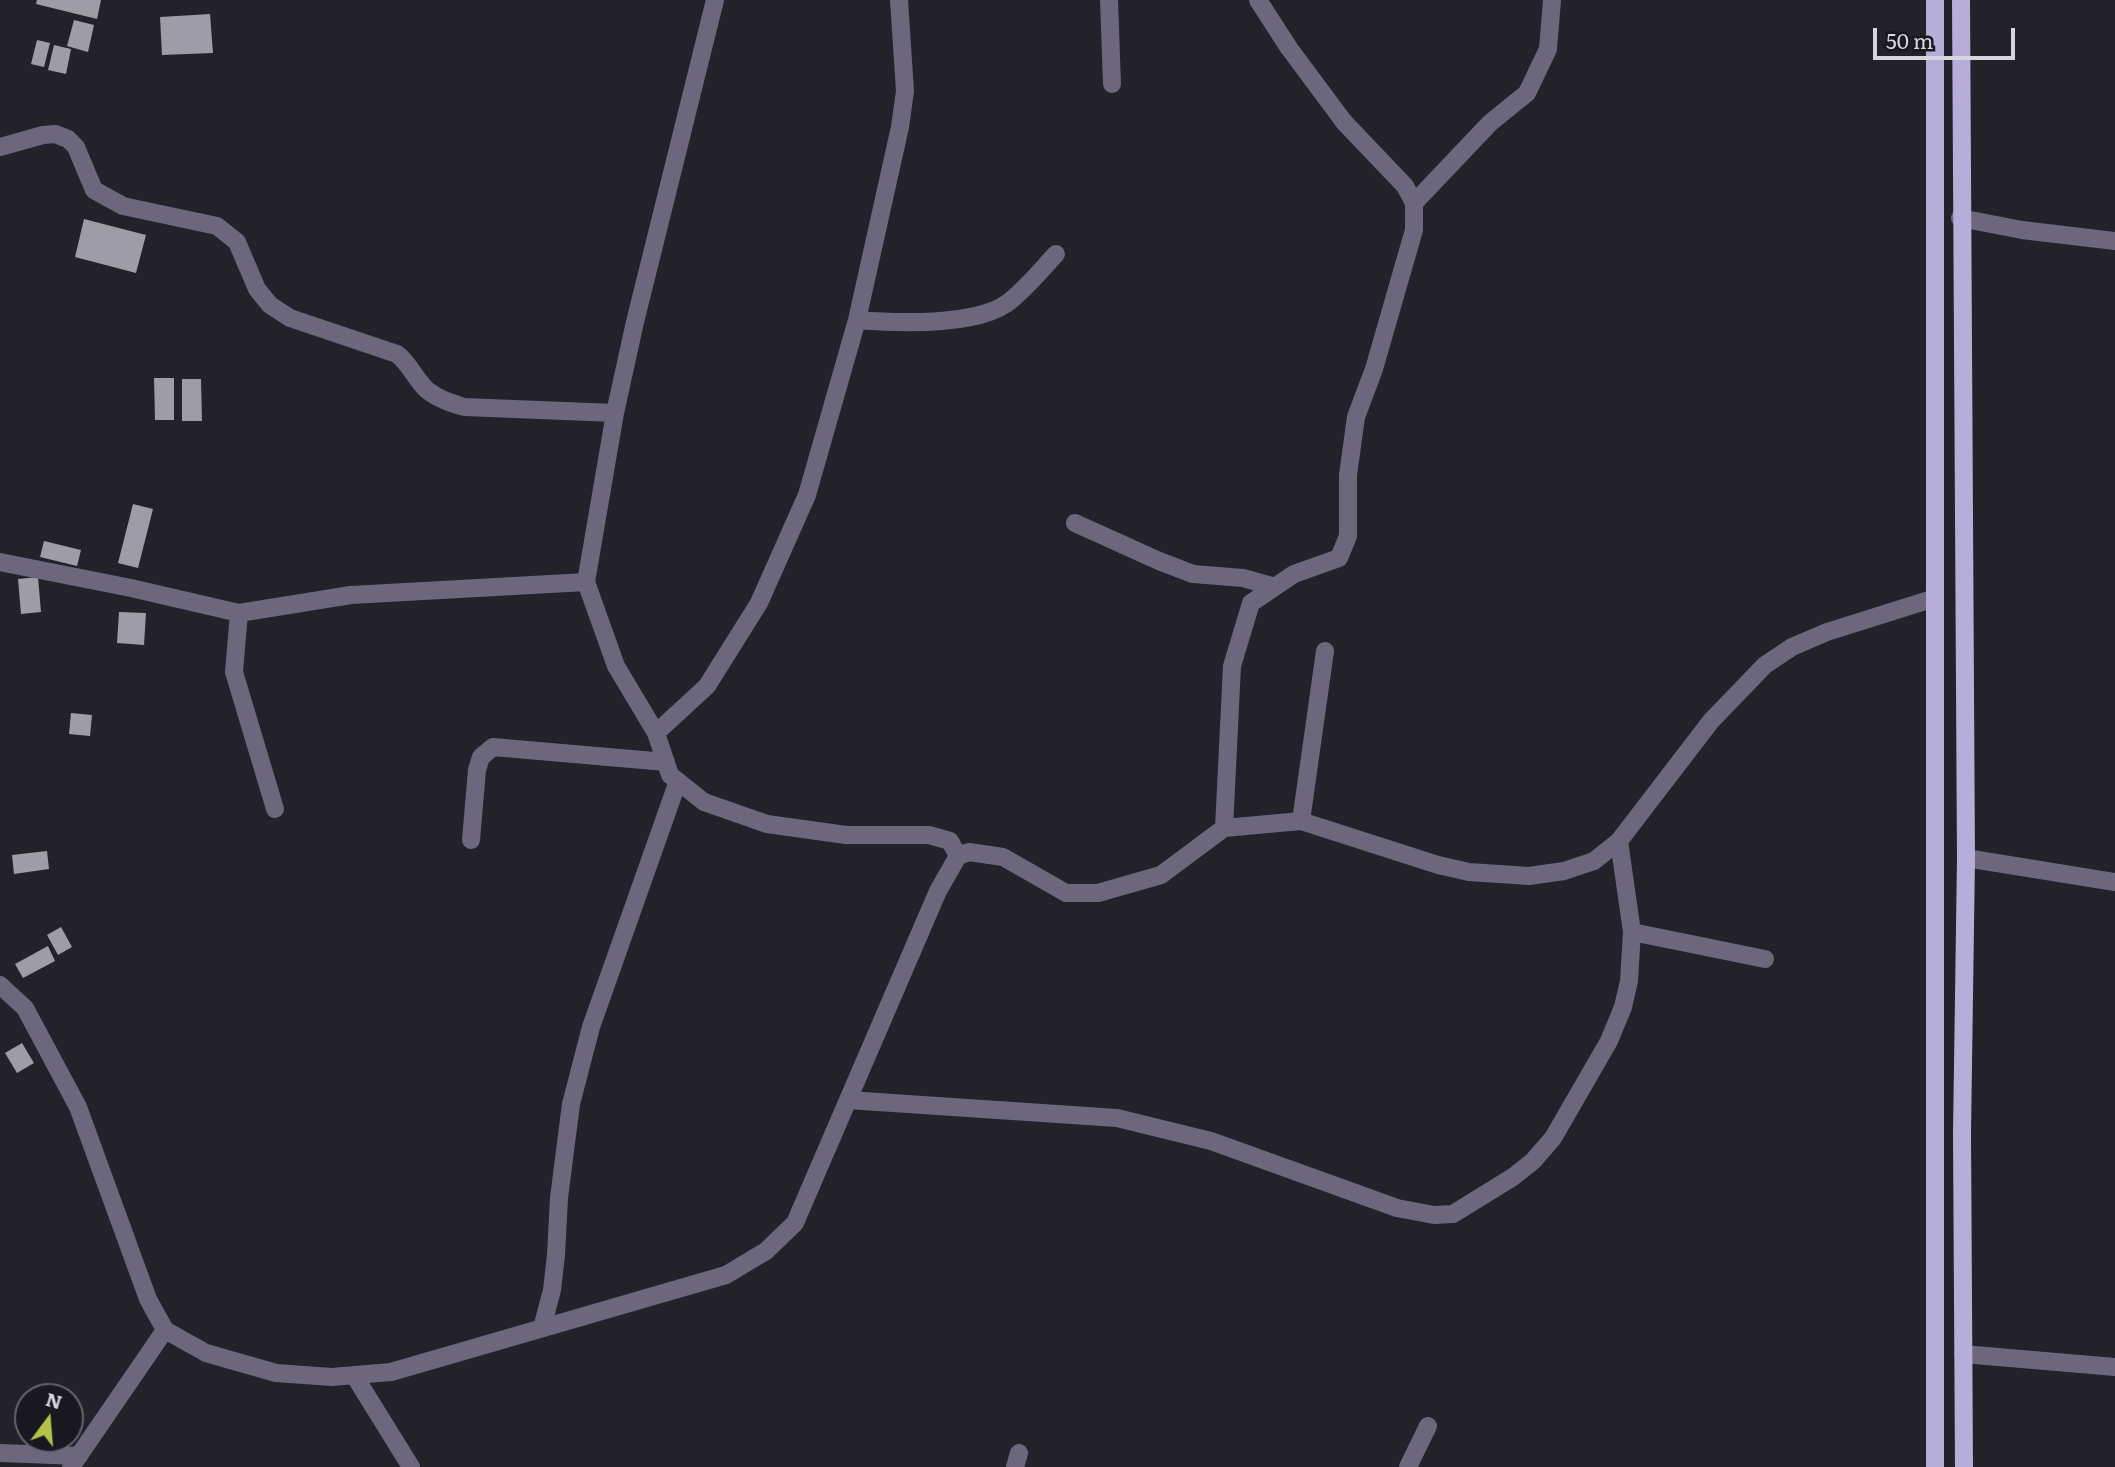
<!DOCTYPE html>
<html>
<head>
<meta charset="utf-8">
<style>
	body { margin:0 }
	#map { position:relative; width:2115px; height:1467px; overflow:hidden; background:#232129; font-family:Literata,serif }
	canvas { display:block }
	.north { position:absolute; left:14px; top:1383px; width:70px; height:70px; box-sizing:border-box; background:#19171f; border:2px solid #65636b; border-radius:50%; rotate:16deg; font-size:19px; font-weight:700; line-height:28px; text-align:center; color:#d7d6dc }
	.north::after { content:''; display:block; margin:auto; width:24px; height:32px; background:#b5c249; clip-path:polygon(50% 0,100% 100%,50% 72%,0 100%) }
	.scale { position:absolute; left:1873px; top:28px; width:142px; height:32px; box-sizing:border-box; border:4px solid #d7d6dc; border-top:0; padding-left:9px; font-size:21px; line-height:24px; white-space:nowrap; color:#d7d6dc; -webkit-text-stroke:5px #19171f; paint-order:stroke }
</style>
</head>
<body>
<div id="map">
<canvas width="2115" height="1467"></canvas>
<div class="north">N</div>
<div class="scale">50 m</div>
</div>
<script>
const g = document.querySelector('canvas').getContext('2d');
g.lineJoin = 'round';
function paint(path, color) {
  g.fillStyle = color;
  g.fill(path, 'evenodd');
}
function strokePath(path, color, width, dash) {
  g.strokeStyle = color;
  g.lineWidth = width;
  g.lineCap = dash ? 'butt' : 'round';
  g.setLineDash(dash || []);
  g.stroke(path);
}
const building = new Path2D(`
	M37,0H101L97,19L36,4Z
	M210,14L213,53L162,55L160,17Z
	M74,20L94,25L88,52L67,46Z
	M37,40L50,43L44,67L31,64Z
	M54,45L71,49L66,74L48,70Z
	M84,219L146,235L136,273L75,257Z
	M154,378H174V420H155Z
	M182,379H201L202,421H182Z
	M133,504L153,509L138,568L118,563Z
	M44,541L81,550L77,566L40,557Z
	M38,577L41,612L21,614L18,579Z
	M119,612L146,613L144,645L117,643Z
	M71,713L92,715L90,736L69,734Z
	M47,851L49,869L14,874L12,855Z
	M61,927L72,947L58,955L47,935Z
	M48,946L55,961L23,978L15,964Z
	M22,1043L34,1063L17,1073L5,1053Z`);
const minor = new Path2D(`
	M715,0L635,322L615,413L586,582L616,666L656,733L670,775L704,802L767,824L846,835H929L950,841L958,856
	M1109,0L1112,84
	M0,147L43,135L55,134L68,139L76,147L94,190L123,206L217,226L237,242L257,289L270,305L290,318L397,354C410,364 415,379 427,390C438,399 451,403 464,407L615,413
	M1414,203L1490,123L1527,93L1548,49L1552,0
	M1960,218L2022,230L2115,241
	M857,320C896,323 973,326 1006,304C1025,290 1040,271 1056,254
	M1075,523L1159,561L1193,574L1243,578L1275,587
	M0,562L131,588L239,613L351,595L586,582
	M239,613L234,672L275,809
	M656,733L707,686L759,603L807,495L857,320L900,127L905,91L899,0
	M1301,821L1325,651
	M1224,828L1232,666L1251,603L1294,574L1339,558L1348,536V475L1356,417L1374,369L1414,230V203L1405,186L1344,122L1289,48L1258,0
	M471,840L477,770L481,757L493,747L666,762
	M1966,858L2115,882
	M1632,932L1765,959
	M0,985L25,1008L78,1107L148,1299L165,1330L206,1353L276,1373L332,1377L391,1372L726,1275L766,1251L795,1223L938,891L958,856L969,852L1003,857L1066,893H1098L1161,875L1224,828L1301,821L1438,865L1469,872L1529,876L1564,871L1594,861L1619,841L1711,721L1765,665L1792,647L1827,632L1935,598
	M848,1100L1117,1118L1211,1141L1397,1208L1434,1215L1453,1214L1513,1177L1533,1161L1553,1138L1609,1041L1623,1007L1629,981L1632,932L1619,841
	M542,1328L552,1290L556,1255L559,1198L571,1104L591,1027L678,781
	M1963,1354L2115,1367
	M354,1375L411,1467
	M0,1453L79,1456
	M71,1467L165,1330
	M1015,1467L1019,1453
	M1408,1467L1428,1426`);
const major = new Path2D(`
	M1935,0V1467
	M1961,0L1966,858L1962,1133L1964,1467`);
paint(building, '#9e9ca6');
strokePath(minor, '#6c677d', 18);
strokePath(major, '#b7add9', 18);
</script>
</body>
</html>
